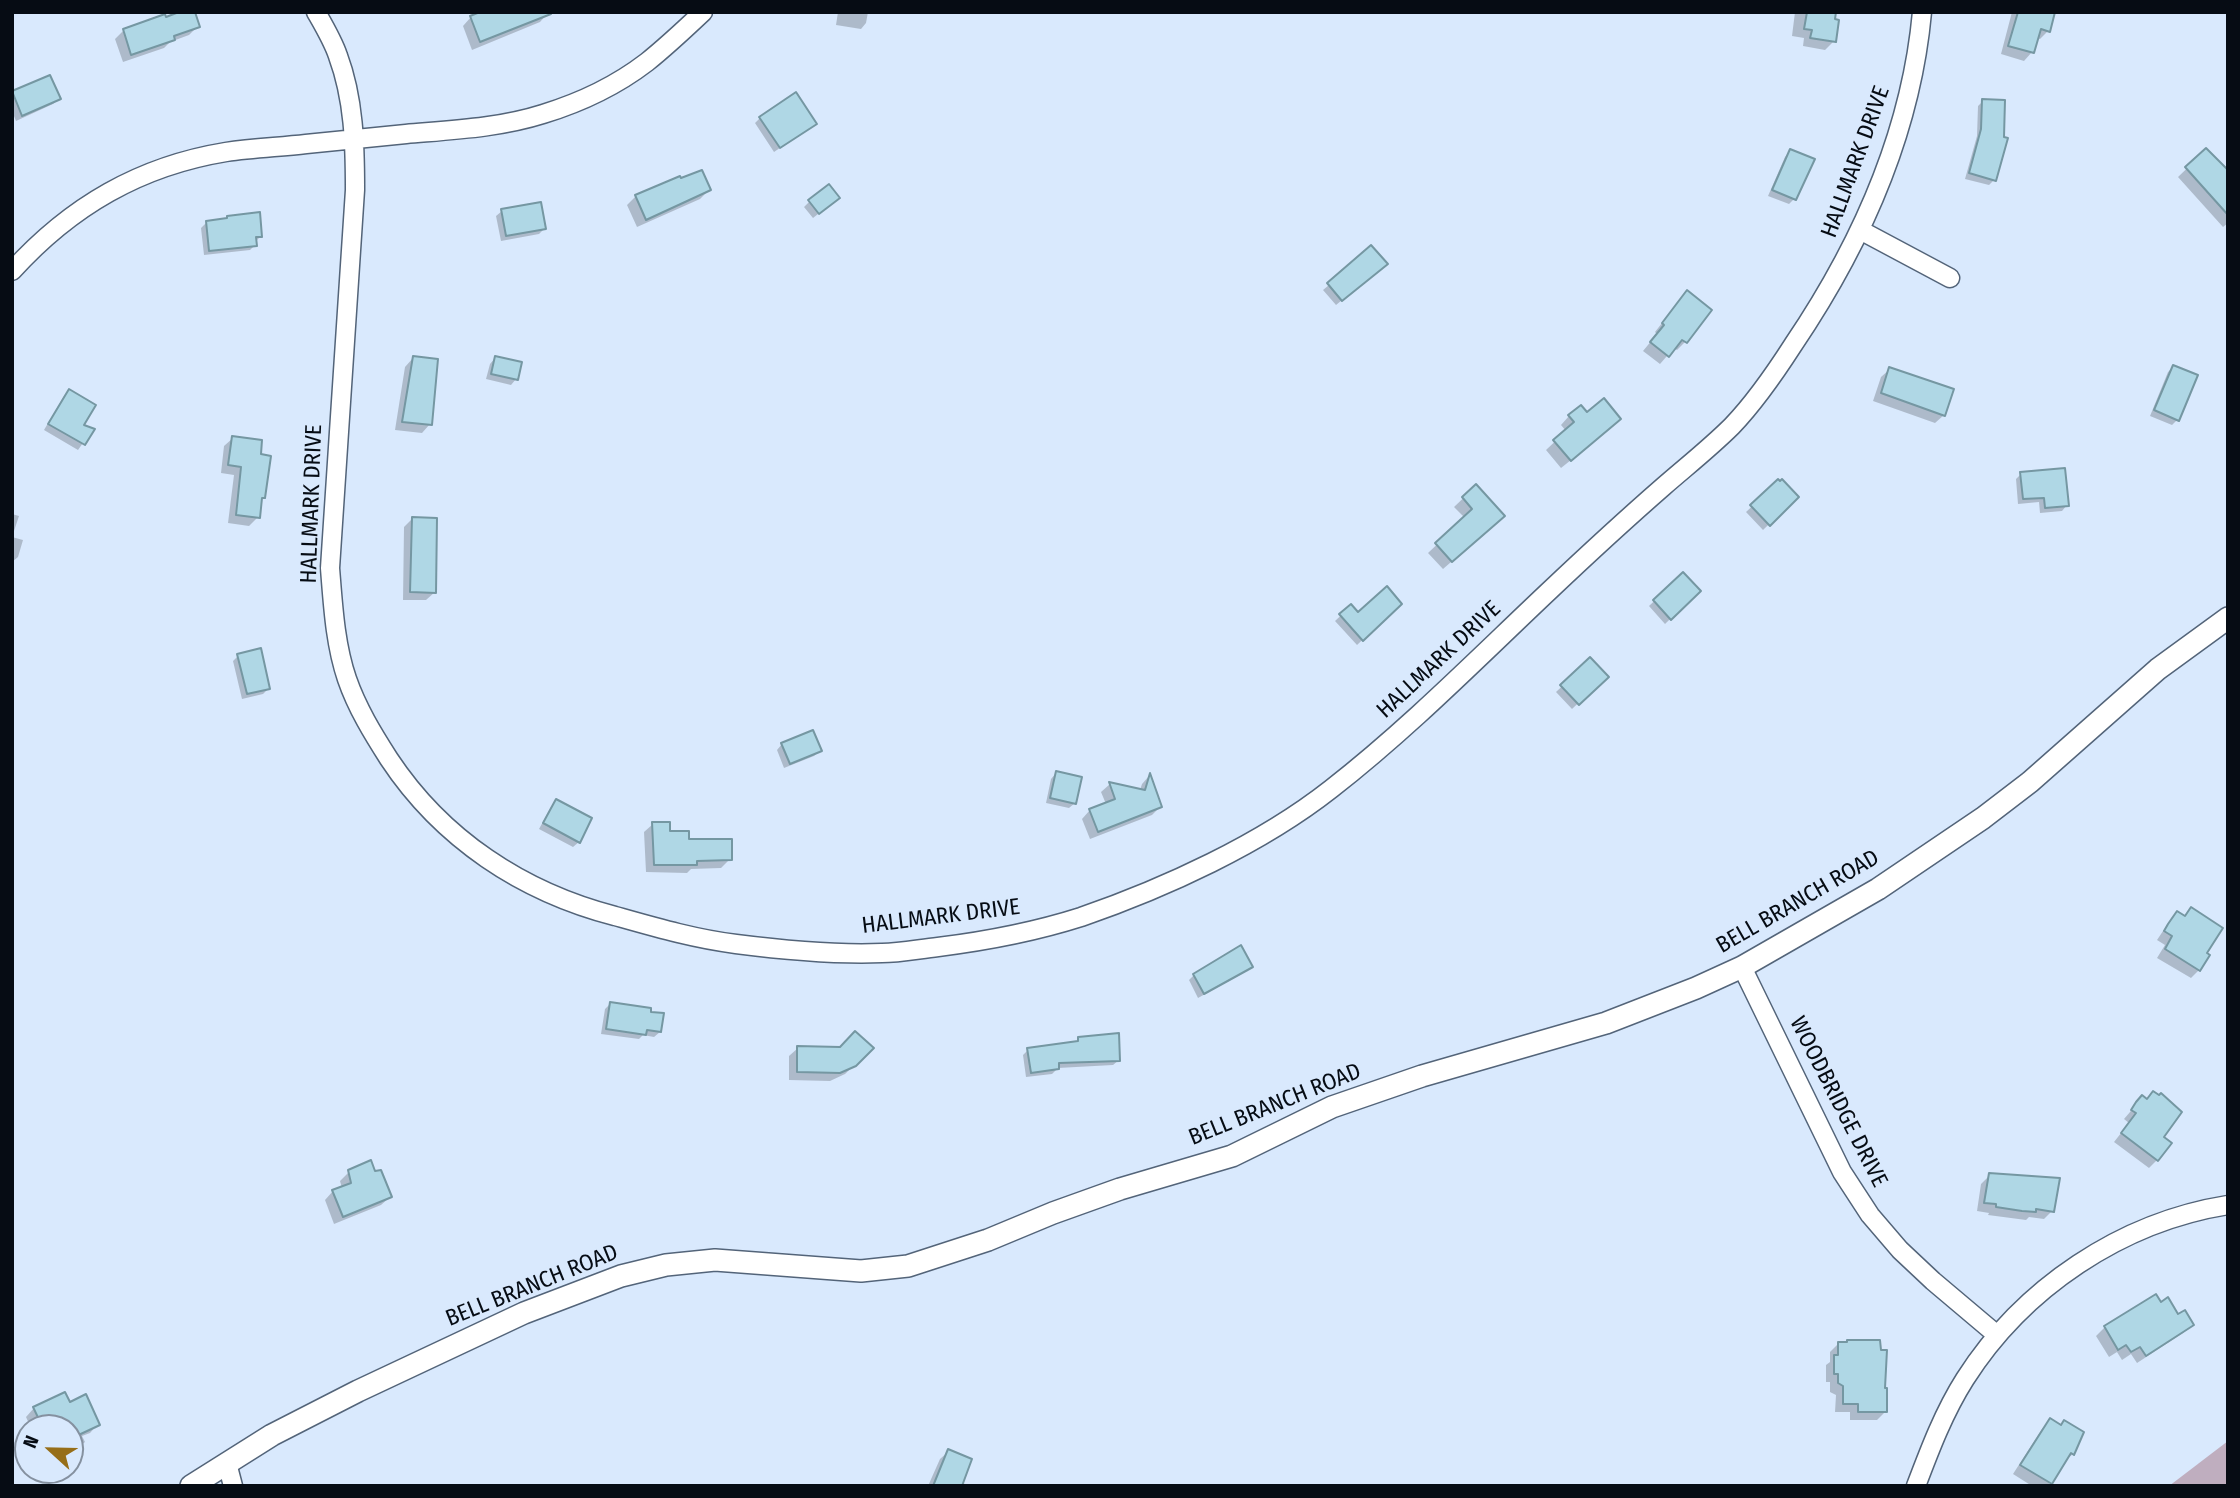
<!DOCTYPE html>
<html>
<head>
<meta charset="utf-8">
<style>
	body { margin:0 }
	#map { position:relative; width:2240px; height:1498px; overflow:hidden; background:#d9e9fd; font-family:"Fira Sans Condensed",sans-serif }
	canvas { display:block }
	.frame { position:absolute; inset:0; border:14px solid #060c14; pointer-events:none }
	.north { position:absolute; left:14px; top:1414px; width:70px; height:70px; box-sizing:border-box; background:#d9e9fd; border:2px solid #8591a0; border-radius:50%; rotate:292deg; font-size:19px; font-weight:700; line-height:28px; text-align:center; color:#060c14 }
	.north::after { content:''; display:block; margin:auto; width:24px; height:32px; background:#966e18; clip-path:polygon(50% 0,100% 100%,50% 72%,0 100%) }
</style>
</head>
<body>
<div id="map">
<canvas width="2240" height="1498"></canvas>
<div class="frame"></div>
<div class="north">N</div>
</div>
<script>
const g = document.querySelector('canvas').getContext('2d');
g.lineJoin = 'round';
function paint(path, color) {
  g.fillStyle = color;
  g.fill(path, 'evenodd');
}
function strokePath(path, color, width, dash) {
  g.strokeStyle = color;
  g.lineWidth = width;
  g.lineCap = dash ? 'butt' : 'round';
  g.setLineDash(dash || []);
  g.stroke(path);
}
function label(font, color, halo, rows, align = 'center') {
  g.font = font + ' "Fira Sans Condensed",sans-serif';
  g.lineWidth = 6;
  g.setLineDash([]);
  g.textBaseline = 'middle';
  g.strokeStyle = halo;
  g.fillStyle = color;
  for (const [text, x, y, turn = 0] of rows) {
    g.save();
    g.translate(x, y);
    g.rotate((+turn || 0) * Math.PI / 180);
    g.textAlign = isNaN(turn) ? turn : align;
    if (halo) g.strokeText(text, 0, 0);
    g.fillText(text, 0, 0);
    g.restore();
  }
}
const green = new Path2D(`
	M2228,1441V1486H2169Z`);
const shadow = new Path2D(`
	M838,12H868L866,23L861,29L836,25Z
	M1795,12H1834V41L1825,50L1803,46L1804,38L1792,36Z
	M2012,12H2048V31L2040,39L2036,38L2032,52L2024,61L2001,54Z
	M548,13L540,22L472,50L463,26L471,17Z
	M165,19L198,26L189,35L170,42L164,48L123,62L115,39L124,30Z
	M49,77L59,99L53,104L16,121L12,111V93Z
	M1983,101L1994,180L1989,185L1965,179L1977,136L1978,106Z
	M760,118L815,124L774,152L755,123Z
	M2206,150L2228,182V223L2223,227L2178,177Z
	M1790,151L1794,199L1789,204L1768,196L1785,157Z
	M709,190L700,199L637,227L627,205L636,196Z
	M809,202L832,203L813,218L804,207Z
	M502,211L544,229L539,234L501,241L496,216Z
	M228,217L261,236L255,242V245L250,250L204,255L201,228L207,222L224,220Z
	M1380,269L1336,305L1323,290L1329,285Z
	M1679,301L1685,342L1677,350L1674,348L1660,364L1643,351L1657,334L1655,332Z
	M413,358L430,424L422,433L395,430L405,367Z
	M495,358L516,379L511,385L486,379L490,364Z
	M2173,367L2177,420L2172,425L2150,416L2168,372Z
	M1890,369L1944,415L1935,423L1873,401L1881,377Z
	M69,391L81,425L92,430L78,450L44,430L64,396Z
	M1587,414L1611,428L1561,468L1546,450L1566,431L1561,425L1569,416Z
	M233,438L258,517L249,526L228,523L234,475L221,473L224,446Z
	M2021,474L2067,505L2062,511L2040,513L2039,502L2018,504L2016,479Z
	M1778,482L1797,497L1763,530L1746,512Z
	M1476,486L1495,524L1443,569L1428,553L1465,518L1454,507Z
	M12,514L19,516L12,537Z
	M412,519L435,592L426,600H403L404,527Z
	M12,537L23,540L18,557L12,562Z
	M1683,574L1699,591L1665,624L1649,606Z
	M1400,604L1357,645L1335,621L1351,606L1358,614Z
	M238,656L269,688L263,694L242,699L233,661Z
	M1590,660L1606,677L1572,709L1556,692Z
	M782,744L820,751L814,756L784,768L777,750Z
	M1056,773L1075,803L1069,808L1046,803L1051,779Z
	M1149,776L1160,807L1152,815L1090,839L1082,819L1090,810L1106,804L1101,792L1110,784L1140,790L1142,784Z
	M556,801L579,842L573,847L539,829L551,807Z
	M653,824L687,840L730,859L721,868L691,869L687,873L646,872L644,832Z
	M2191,909L2205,954L2199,970L2191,978L2157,958L2165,945L2157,940L2169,922L2177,913L2183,917Z
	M1251,967L1245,972L1198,998L1189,980L1194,975Z
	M610,1004L660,1032L654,1037L643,1035L639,1039L601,1034L605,1009Z
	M1079,1039L1119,1060L1113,1065L1058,1068L1052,1074L1026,1077L1023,1055L1028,1050L1074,1043Z
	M798,1048H872L845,1074L830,1081L789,1080V1056Z
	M2142,1098L2161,1137L2157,1160L2149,1168L2114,1142L2129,1123L2124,1119Z
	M349,1172L390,1197L381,1205L334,1224L325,1200L333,1191L342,1188L340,1181Z
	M1990,1175L2052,1211L2044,1219L2029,1217L2026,1220L1988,1215L1989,1213L1977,1211L1981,1184Z
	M2155,1297L2160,1304L2192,1325L2183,1333L2137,1363L2131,1354L2122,1360L2117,1352L2109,1357L2096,1336L2105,1327Z
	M1838,1344L1884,1390L1886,1411L1877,1420H1850V1412H1835L1836,1395L1830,1392V1382H1826V1365L1830,1362V1352Z
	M69,1404L98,1424L90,1433L82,1436L85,1442L70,1454V1428H31L26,1417L34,1408Z
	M2050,1420L2073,1454L2063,1462L2048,1486H2032L2013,1474L2042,1429Z
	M949,1451L961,1482L969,1486H928L940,1459Z`);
const building = new Path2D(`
	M179,12H195L200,27L174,36L175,40L131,55L123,29L165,14L166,17Z
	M480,12H550L551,14L480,42L470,16Z
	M1807,12H1836L1835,19L1839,20L1836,42L1810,38L1812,30L1804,29Z
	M2018,12H2055L2050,32L2041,29L2034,53L2008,46Z
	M50,75L61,99L22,116L12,91Z
	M796,92L817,124L780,148L759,117Z
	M1982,99L2005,100L2004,137L2008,138L1996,181L1969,173L1981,129Z
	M2206,148L2228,170V215L2185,167Z
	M1790,149L1815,159L1796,200L1772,190Z
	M702,170L711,190L646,220L635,195L680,176L681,178Z
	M829,184L840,198L819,214L808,200Z
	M541,202L546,229L506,236L501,209Z
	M260,212L262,237H256L257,246L209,251L206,221L227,218V216Z
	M1371,245L1388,264L1342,301L1327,283Z
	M1687,290L1712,310L1687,343L1682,340L1669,357L1650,342L1664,325L1662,323Z
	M413,356L438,359L432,425L402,422Z
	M495,356L522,362L518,380L491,374Z
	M2173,365L2198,375L2179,421L2154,410Z
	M1889,367L1954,389L1945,416L1881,393Z
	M69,389L96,405L84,425L95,429L85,445L48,424Z
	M1604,398L1621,419L1571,461L1553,440L1574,422L1568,415L1581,405L1587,412Z
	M232,436L262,440L261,454L271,456L265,498H262L260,518L236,515L241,467L228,465Z
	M2065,468L2069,506L2045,508L2044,498L2023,499L2020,472Z
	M1778,479L1780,481L1782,479L1799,497L1770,526L1750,505Z
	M1476,484L1505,516L1452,562L1435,543L1472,509L1462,497Z
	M412,517L437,518L436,593L410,592Z
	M1683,572L1701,591L1671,620L1653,600Z
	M1387,586L1402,604L1363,641L1339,614L1351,604L1358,612Z
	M261,648L270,689L247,694L237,654Z
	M1590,657L1609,677L1579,705L1560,685Z
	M813,730L822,751L790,764L781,743Z
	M1056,771L1082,777L1076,804L1050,798Z
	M1150,773L1162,807L1098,832L1089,809L1115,799L1109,782L1145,790Z
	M556,799L592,818L580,843L543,823Z
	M652,822H670V831H689V839H732V860L697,861V865H654Z
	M2191,907L2223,928L2207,953L2210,955L2200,971L2165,949L2172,936L2164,931L2168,924L2177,911L2185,916Z
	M1241,945L1253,967L1204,994L1193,974Z
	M610,1002L651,1008V1012L664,1013L661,1032L647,1030L646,1035L606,1029Z
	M855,1031L874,1048L856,1066L840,1073L797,1072V1046L840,1047Z
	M1119,1033L1120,1061L1059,1063V1069L1031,1073L1027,1048L1078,1041V1037Z
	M2153,1091L2159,1095L2161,1093L2182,1112L2164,1137L2172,1143L2158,1161L2121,1133L2136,1113L2131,1110L2136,1102L2142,1095L2147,1099Z
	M371,1160L375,1171L381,1170L392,1197L343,1217L332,1190L351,1183L348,1170Z
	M1989,1173L2060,1178L2054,1212L2036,1209V1212L2022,1211L1996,1207V1204L1984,1203Z
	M2156,1294L2161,1302L2168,1297L2178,1314L2185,1310L2194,1325L2146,1356L2140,1347L2131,1352L2126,1345L2118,1350L2104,1326Z
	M1847,1340H1880L1881,1350H1887L1885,1388H1887V1412H1858V1404H1843V1386L1838,1383V1374H1834V1355H1838V1342H1847Z
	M65,1392L70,1402L86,1394L100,1425L70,1439V1428H43L33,1407Z
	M2050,1418L2061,1425L2064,1420L2084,1432L2074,1455L2071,1453L2052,1484L2020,1465Z
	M948,1449L972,1459L962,1486H933Z`);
const minor = new Path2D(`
	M316,12C324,26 333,41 338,56C354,99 355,145 355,190L330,568C333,605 335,644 347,679C357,708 373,734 389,759C442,839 522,892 615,916C654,927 695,939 736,944C783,950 834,955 882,953C900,953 919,949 938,947C986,941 1034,932 1081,917C1165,888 1261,844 1331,789C1408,729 1477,659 1548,592C1586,556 1625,520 1664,486C1687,466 1711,447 1732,426C1755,402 1775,373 1793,345C1860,246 1911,133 1922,12
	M1860,230L1950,278
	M12,271C71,206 140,166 226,152C253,148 280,147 306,144C339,141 373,137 406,134C452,130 499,128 543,114C579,103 617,85 647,62C667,46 685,29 703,12
	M1742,967L1842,1172L1870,1215L1900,1250L1933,1281L1997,1335
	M227,1463L233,1486
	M1916,1486C1930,1449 1944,1412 1965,1379C2023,1288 2121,1222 2228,1205`);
const tertiary = new Path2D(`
	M191,1486L272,1435L358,1391L524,1313L621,1276L666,1265L715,1260L861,1271L908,1266L988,1240L1053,1213L1120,1189L1232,1156L1332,1107L1422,1076L1606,1023L1696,988L1742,967L1878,889L1983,818L2030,782L2158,669L2228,618`);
const streetNames = [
	["HALLMARK DRIVE",1856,162,-70],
	["HALLMARK DRIVE",312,504,-88],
	["HALLMARK DRIVE",1439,660,-43],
	["BELL BRANCH ROAD",1798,902,-30],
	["HALLMARK DRIVE",941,917,-7],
	["WOODBRIDGE DRIVE",1838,1102,63],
	["BELL BRANCH ROAD",1275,1105,-22],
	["BELL BRANCH ROAD",532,1286,-22]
];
paint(green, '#bfaebf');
paint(shadow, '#0003');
paint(building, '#afd7e5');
strokePath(building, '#7597a2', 2);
strokePath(minor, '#536479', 21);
strokePath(tertiary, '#536479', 24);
strokePath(minor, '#fff', 18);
strokePath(tertiary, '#fff', 21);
label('23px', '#060c14', '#d9e9fd', streetNames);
</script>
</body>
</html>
